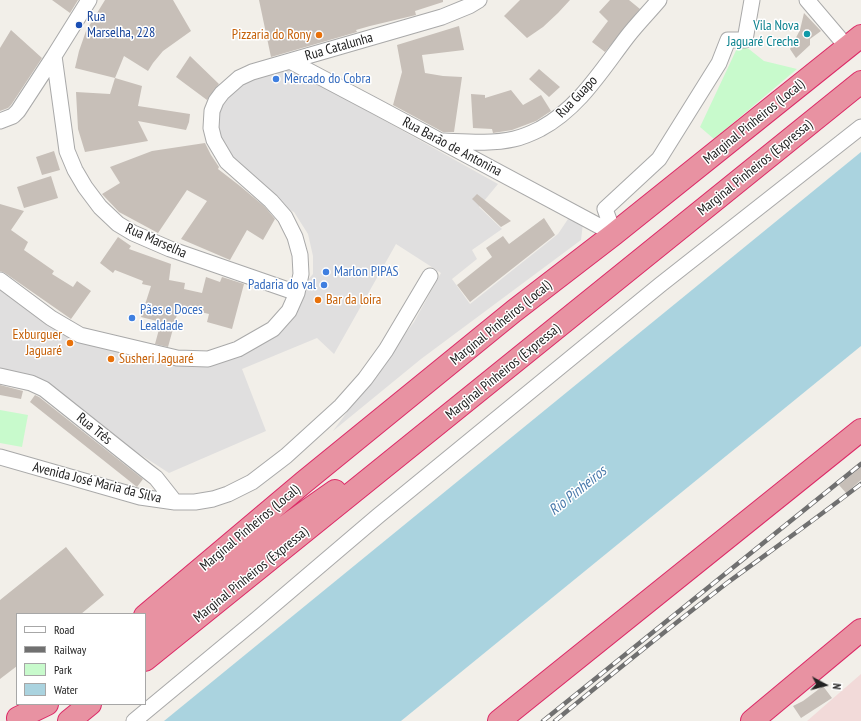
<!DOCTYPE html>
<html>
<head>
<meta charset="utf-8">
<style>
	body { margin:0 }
	#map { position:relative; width:861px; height:721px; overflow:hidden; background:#f2efe9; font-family:"PT Sans Narrow",sans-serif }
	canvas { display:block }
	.legend { position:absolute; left:16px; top:613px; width:130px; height:92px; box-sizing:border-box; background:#fff; border:1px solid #a7a7a7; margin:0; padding:5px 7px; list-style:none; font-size:12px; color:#222 }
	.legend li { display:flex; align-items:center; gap:8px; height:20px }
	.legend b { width:20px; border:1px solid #a7a7a7 }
	.north { position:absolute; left:805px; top:665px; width:40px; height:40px; -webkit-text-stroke:3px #fff; paint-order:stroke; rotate:97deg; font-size:11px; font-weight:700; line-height:16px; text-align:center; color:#222 }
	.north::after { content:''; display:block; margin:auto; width:14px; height:18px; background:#222; clip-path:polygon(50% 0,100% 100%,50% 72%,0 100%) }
</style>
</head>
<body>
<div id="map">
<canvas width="861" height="721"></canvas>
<ul class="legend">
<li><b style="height:5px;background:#fff"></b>Road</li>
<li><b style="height:5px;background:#707070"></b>Railway</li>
<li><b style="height:11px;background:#c8facc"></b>Park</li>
<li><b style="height:11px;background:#aad3df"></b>Water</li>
</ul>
<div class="north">N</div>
</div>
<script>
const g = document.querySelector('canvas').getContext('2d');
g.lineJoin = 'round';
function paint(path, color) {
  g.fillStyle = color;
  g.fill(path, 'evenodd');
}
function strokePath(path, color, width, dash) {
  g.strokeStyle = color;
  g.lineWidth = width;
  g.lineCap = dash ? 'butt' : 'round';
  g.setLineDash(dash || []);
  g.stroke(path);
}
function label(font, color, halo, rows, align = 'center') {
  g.font = font + ' "PT Sans Narrow",sans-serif';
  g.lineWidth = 3;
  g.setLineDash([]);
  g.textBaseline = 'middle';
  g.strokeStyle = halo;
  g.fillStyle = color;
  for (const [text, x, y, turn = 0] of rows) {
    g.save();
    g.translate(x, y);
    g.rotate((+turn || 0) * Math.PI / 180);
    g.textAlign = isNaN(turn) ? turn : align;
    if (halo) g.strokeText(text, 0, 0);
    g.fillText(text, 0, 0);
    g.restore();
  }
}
const residential = new Path2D(`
	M283,64L498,184L479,207L502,229L472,250L477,259L452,279L470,304L558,234L570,216L583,223L581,240L421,359L333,431L414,322L441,273L396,244L334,354L317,338L242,369L266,431L169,473L37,388L0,378V283L51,318L176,361L254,341L313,274V256L308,234L294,212L271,201L214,140L222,93Z`);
const commercial = new Path2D(`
	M861,674V721H807Z`);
const park = new Path2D(`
	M740,42L764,61L797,69L714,139L700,127Z
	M0,410L28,415L22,447L0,443Z`);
const water = new Path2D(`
	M861,152V346L401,721H164Z`);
const building = new Path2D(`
	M52,0H78L70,13Z
	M105,0H173L191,31L163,51L153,63L148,71L124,56L115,78L75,68L79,51L86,31Z
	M259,0H443V2L415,11L416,15L370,26L356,30L357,32L271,57Z
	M520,0H570L558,13L543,27L527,38L504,16Z
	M610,0H629L640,9L605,52L592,42L608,21L599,12Z
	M804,13L821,31L810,39V45L796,58L790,49L800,30Z
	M459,26L464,50L422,55L425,73L443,76L462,77L454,132H443L393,105L402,72L397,45Z
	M11,30L42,58L11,105L8,108L0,111V48Z
	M190,56L219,84L207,100L176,77Z
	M539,69L560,87L549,97L529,79Z
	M115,78L142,86L138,106L190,114L189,122L186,130L138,121L148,141L85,152L78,129L76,92L110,94Z
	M511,90L523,105L541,95L551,111L536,121L512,130L493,133L492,129L473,128L471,94L485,95V98Z
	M205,143L211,155L219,167L218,169L240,186L265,207L275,219L263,240L247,230L230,260L181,239L207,201L187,190L158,233L119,212L102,194L120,183L110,167L152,151Z
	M54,151L60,170L42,175L36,157Z
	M51,176L58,198L24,208L17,187Z
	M477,194L511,221L501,227L472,199Z
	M0,204L24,211L11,230L28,242L24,250L54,271L52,274L73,287L77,281L91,291L71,319L5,273L0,271Z
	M544,218L555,235L470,302L457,285L492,257L486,248L503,236L509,244Z
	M118,237L131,246L129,249L171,264L169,280L185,283L184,289L202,293L206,277L220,282L222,277L244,284L232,329L207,322L209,314L179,307L168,347L155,344L161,322L141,317L151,286L142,284L143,281L115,270L113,273L100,263Z
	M0,385L23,391L21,399L0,395Z
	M35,395L39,397L143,479L137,487L30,402Z
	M861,467V480L846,493L839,485Z
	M66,547L104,595L81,614H17V666L0,679V600Z
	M823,686L832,698L801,718L793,706L803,701Z`);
const minor = new Path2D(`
	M89,0L54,56L67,151L75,170L85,187L100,207L118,224L133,233L170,249L297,293
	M807,0L847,47
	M290,61L377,107L614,234
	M0,121L13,116L18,111L54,56
	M444,141C468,142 492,144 514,139C523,137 532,133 540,129C579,108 601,71 627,37C637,24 649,12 659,0
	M614,234L605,209L659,159L719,63L728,40H745L752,0
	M0,280L51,318L80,335L177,358L208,359L238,349L273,329L289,311L297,293L301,274L300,255L295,237L285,217L271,201L227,162L214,140L211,128L212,111L216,101L222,93L239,78L252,72L442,17L469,6L479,0
	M0,376L31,383L44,389L147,471L156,478L175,502
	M0,457L140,497L175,502H195L213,499L228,494L252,482L286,456L341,406L365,379L386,350L430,276
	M134,721L257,619L378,516L660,285L861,127`);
const highway = new Path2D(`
	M145,616L304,482L514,311L614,234L861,36
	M145,635C207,585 270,536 335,491
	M145,660L861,82
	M18,718L47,704
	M69,721L90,704
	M499,721L861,430
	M752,721L861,630`);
const rail = new Path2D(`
	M543,721L861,464
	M555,721C612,674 669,628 727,583C772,550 817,518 861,484`);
const markers = [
	[79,25,4,"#1a4fb4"],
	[807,34,4,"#0f9aa8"],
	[319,35,4,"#e8710a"],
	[276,79,4,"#3f7fe0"],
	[326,272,4,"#3f7fe0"],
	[324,285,4,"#3f7fe0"],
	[318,300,4,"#e8710a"],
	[132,318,4,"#3f7fe0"],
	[70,343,4,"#e8710a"],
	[111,359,4,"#e8710a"]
];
const transitNames = [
	["Rua",87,17],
	["Marselha, 228",87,33]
];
const cultureNames = [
	["Vila Nova",799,26],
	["Jaguaré Creche",799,42]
];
const foodNames = [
	["Pizzaria do Rony",311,35],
	["Bar da loira",326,300,"left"],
	["Exburguer",62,335],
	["Jaguaré",62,351],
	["Susheri Jaguaré",119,359,"left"]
];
const streetNames = [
	["Rua Catalunha",339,47,-16],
	["Rua Guapo",577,97,-46],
	["Marginal Pinheiros (Local)",754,122,-39],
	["Rua Barão de Antonina",452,147,28],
	["Marginal Pinheiros (Expressa)",755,168,-39],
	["Rua Marselha",156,241,24],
	["Marginal Pinheiros (Local)",501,323,-39],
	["Marginal Pinheiros (Expressa)",503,372,-39],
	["Rua Três",94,429,39],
	["Avenida José Maria da Silva",97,483,14],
	["Marginal Pinheiros (Local)",250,528,-40],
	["Marginal Pinheiros (Expressa)",251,575,-39]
];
const shopNames = [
	["Mercado do Cobra",284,79],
	["Marlon PIPAS",334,272],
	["Padaria do val",316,285,"right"],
	["Pães e Doces",140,310],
	["Lealdade",140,326]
];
const waterNames = [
	["Rio Pinheiros",578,491,-39]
];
paint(residential, '#e0dfdf');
paint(commercial, '#f2dad9');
paint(park, '#c8facc');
paint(water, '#aad3df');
paint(building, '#c7bfb8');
strokePath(minor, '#a9a9a9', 17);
strokePath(highway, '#dc2a67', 24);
strokePath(minor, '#fff', 15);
strokePath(highway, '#e892a2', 22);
strokePath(rail, '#707070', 4.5);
strokePath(rail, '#fff', 3, [9]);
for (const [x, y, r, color] of markers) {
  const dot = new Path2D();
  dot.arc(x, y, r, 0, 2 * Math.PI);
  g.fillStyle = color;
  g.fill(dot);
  strokePath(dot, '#fff', 1.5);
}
label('14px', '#164399', '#fff', transitNames, 'left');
label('14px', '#0d838f', '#fff', cultureNames, 'right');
label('14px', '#c56008', '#fff', foodNames, 'right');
label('14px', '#222', '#fff', streetNames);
label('14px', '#366cbe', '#fff', shopNames, 'left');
label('italic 15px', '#4a7aab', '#fff', waterNames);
</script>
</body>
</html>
